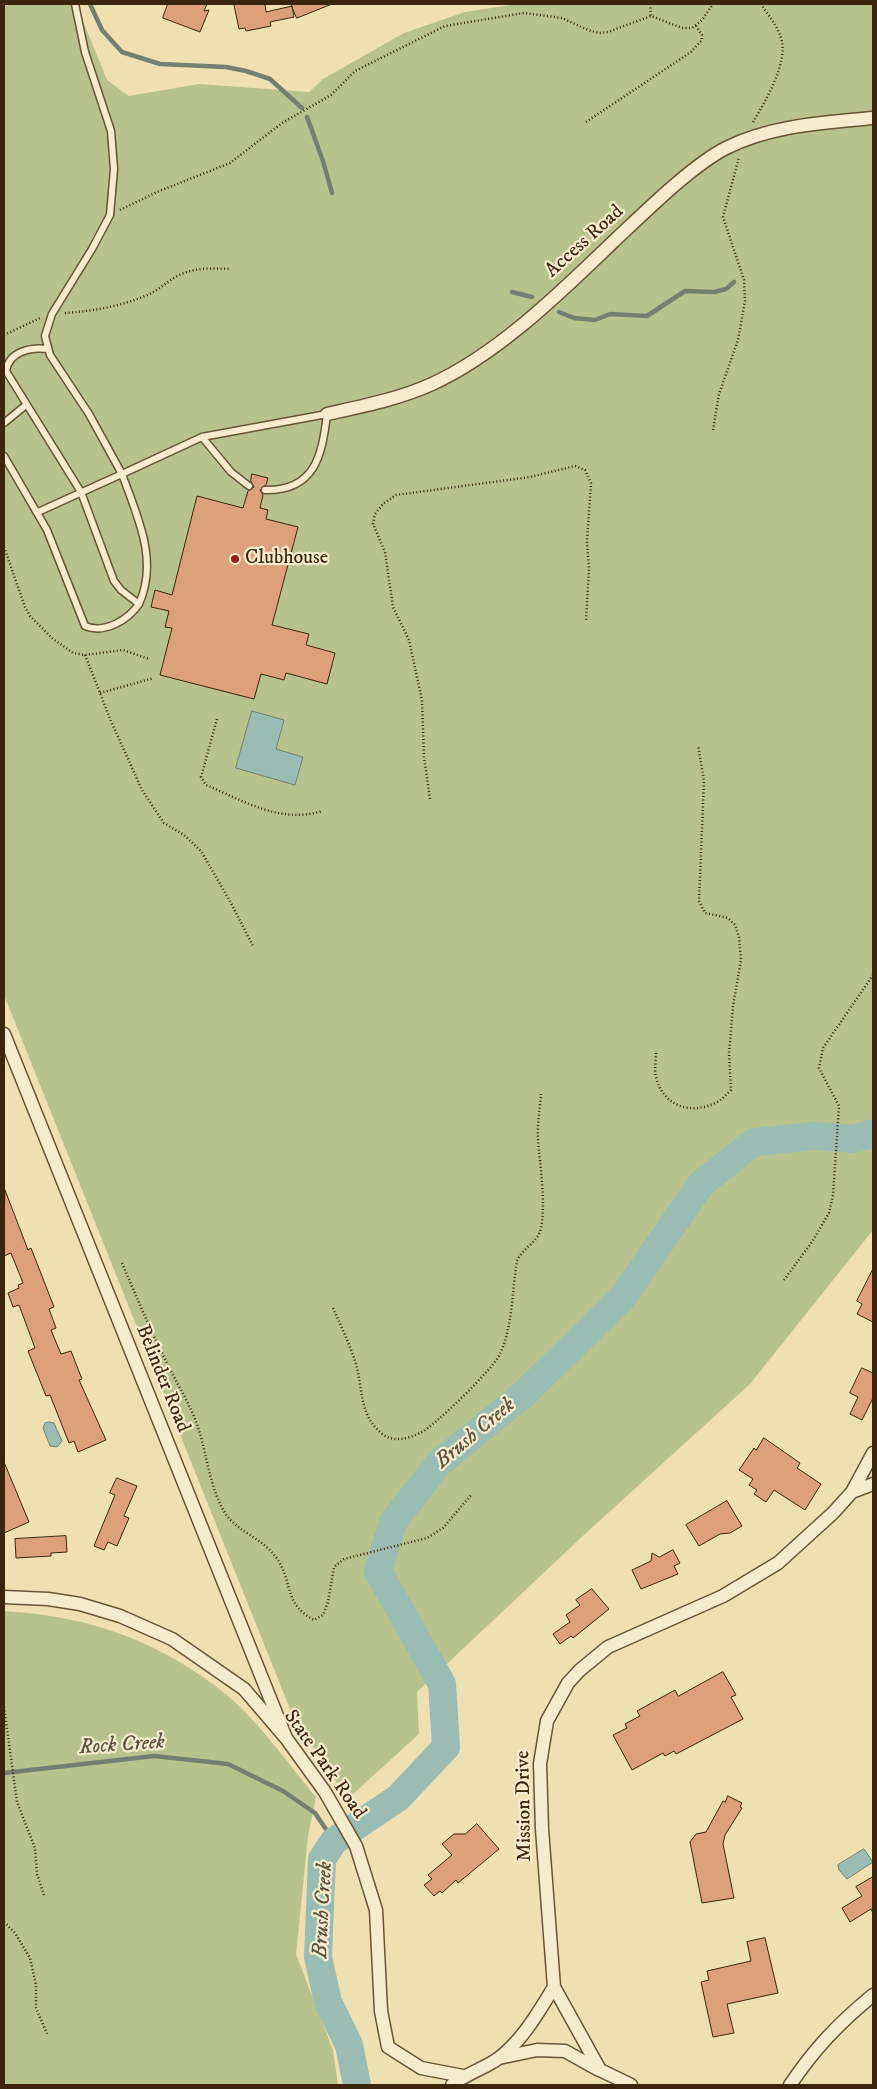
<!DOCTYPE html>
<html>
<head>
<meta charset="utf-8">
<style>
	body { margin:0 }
	#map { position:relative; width:877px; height:2089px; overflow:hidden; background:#efe0b2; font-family:"IM FELL DW Pica",serif }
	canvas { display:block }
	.frame { position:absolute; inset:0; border:5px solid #3b250d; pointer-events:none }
</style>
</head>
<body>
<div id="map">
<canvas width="877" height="2089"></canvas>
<div class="frame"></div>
</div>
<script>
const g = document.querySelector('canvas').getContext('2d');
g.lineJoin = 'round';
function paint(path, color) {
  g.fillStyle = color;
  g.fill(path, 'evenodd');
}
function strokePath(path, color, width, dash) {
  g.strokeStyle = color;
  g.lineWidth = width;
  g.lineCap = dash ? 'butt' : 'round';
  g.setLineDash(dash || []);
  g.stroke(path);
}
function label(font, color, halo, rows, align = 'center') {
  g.font = font + ' "IM FELL DW Pica",serif';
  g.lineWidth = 4.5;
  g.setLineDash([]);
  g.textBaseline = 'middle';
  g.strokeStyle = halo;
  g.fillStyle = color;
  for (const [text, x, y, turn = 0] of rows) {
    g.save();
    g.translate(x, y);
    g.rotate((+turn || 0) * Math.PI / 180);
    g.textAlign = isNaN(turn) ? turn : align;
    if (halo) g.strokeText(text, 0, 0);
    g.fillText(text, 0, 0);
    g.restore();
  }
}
const green = new Path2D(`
	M4,4H76L107,80L129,96L199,84L309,92L323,79L404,33L465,12L517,4H873V1230L750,1384L585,1534L417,1692L419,1734L353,1794L338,1784L294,1719L4,995Z
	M4,1611C89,1616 161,1641 228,1696C260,1723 289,1765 316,1797L308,1836L296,1954L333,2050L338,2085H4Z`);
const water = new Path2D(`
	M252,711L284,720L276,749L303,757L295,785L236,768Z
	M49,1422L54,1423L62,1441L57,1447L50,1446L43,1428L45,1423Z
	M864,1849L873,1862L847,1879L839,1870L838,1865Z`);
const stream = new Path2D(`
	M90,4L102,30L122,52L160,64L226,67L246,71L270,79L302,108
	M307,117L323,161L332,193
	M512,292L532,297
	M559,312L574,318L595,320L610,314L647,316L685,291L714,292L726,289L734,282
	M4,1773L154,1756L228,1764L283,1791L315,1813L334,1841`);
const river = new Path2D(`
	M357,2085L349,2045L328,2002L318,1957L322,1859L334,1841L398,1798L446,1747L442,1684L378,1571L393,1522L439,1463L524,1394L623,1297L701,1184L754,1142L815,1136L854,1139L873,1133`);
const building = new Path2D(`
	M168,4H207L204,11L209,10L200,32L163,18Z
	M241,4H265L266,12L292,6L294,17L270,22L271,26L246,31L245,28L239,29L234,5Z
	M291,4H332L297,18Z
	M252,474L268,478L266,485L260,490L263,495L260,508L268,510L266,519L298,527L272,625L309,634L306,645L335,653L327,684L286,673L284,680L261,674L254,699L160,675L172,628L165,627L169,611L151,607L155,590L172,595L197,496L243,508L248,491L254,487L251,481Z
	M5,1190L28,1250L31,1248L54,1307L49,1309L56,1328L51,1330L61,1354L71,1351L82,1379L79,1380L106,1440L78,1452L74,1441L69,1443L50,1395L46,1396L28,1351L35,1348L19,1305L13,1307L8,1293L19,1288L18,1285L23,1283L11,1253L4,1256Z
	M873,1269V1322L857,1314L862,1304L857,1301Z
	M862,1368L873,1373V1398L862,1420L850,1414L858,1397L850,1393Z
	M764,1438L800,1463L797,1468L821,1484L805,1510L774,1490L766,1502L754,1494L757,1490L749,1485L753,1479L739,1470L754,1448L756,1450Z
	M4,1462L29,1522L4,1533Z
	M117,1478L137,1486L124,1516L129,1518L117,1546L108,1542L104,1550L94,1546L115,1495L110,1493Z
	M727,1501L742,1526L730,1533L720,1534L699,1546L686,1525Z
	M66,1536L67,1552L51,1553V1556L16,1558L15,1539Z
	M673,1550L680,1563L674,1566L678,1574L641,1589L632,1570L651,1561L652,1553L659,1557Z
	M592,1589L609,1609L573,1638L571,1636L560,1644L553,1634L570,1622L566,1615L580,1605L576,1600Z
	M723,1672L736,1695L731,1697L743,1719L676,1754L674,1751L665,1756L663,1753L632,1770L613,1735L627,1728L625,1724L640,1716L637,1711L675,1690L678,1696Z
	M728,1796L742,1803L740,1807L742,1808L725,1835L723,1844L734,1898L702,1903L690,1842L696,1834L706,1832L723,1801L725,1802Z
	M477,1824L499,1849L458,1883L456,1880L442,1893L440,1891L434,1896L424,1885L432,1879L428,1875L452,1855L442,1844L454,1834H465Z
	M873,1877V1913L871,1909L850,1922L842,1908L862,1896L856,1887Z
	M765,1938L778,1993L727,2004L734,2033L713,2037L701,1982L709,1980L707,1971L751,1961L747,1942Z`);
const path = new Path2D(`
	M650,4L651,16
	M586,122L691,52L702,40V35L696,26
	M753,122C765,102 789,62 781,38C777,25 768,15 761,4
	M120,210L157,192L230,163L282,123L331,95L355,71L445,26L524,13L562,18L588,30L599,33L608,32L651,16L682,28H692L702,20L713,4
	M65,313C93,311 118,307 145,296C156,292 164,284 174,278C191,267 213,268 231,269
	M4,335L40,318
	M713,430L719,394L738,340L745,301L744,280L723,217L739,157
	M4,547L25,607L30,616L53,639L73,653L85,655L123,650L149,659
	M85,655L111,721L142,790L164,823L184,835L201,851L231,903L253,946
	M100,693L154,678
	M217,719L201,777L206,785C244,801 280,824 322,811
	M430,799L424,757L422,700L409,640L393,607L385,552L373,524L375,514L383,504L396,495L530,477L575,466L585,470L591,483L587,542L589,569L586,621
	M656,1053C656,1061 654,1070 656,1077C663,1106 690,1115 715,1103C721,1101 726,1095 731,1090L729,1053L733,1006L741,960L739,937L735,925L728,918L705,913L699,901L704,781L698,745
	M122,1263C136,1296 150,1329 166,1361C175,1380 187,1399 195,1419C207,1449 208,1485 225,1513C238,1533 264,1538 278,1560C293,1584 284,1604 314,1620L323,1615L328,1602L334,1567L344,1559L427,1538L443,1528L472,1494
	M784,1280L812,1242L829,1213L833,1195L839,1106L819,1068L823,1048L873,975
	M333,1308C341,1326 350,1345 356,1364C363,1389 359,1414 381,1433C393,1443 407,1439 420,1433C435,1426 493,1369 500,1354C513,1326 512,1290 517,1261C523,1247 538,1243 541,1228C546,1203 540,1165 538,1140C537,1125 540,1109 541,1094
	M4,1707L17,1802L35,1848L37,1874L44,1895
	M4,1922L15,1933L30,1958L36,1985V2008L48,2036`);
const service = new Path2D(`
	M75,4L85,52L111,131L114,169L110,215L92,249L52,314L45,336L50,355L89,414L122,474L202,437L327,414C322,456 315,491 265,490
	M4,423L26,405
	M202,437L231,472L249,486
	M4,456L47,530L85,626C105,634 128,620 139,604
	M38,512L122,474C137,516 159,560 139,604L121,590L114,581L81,492L6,371C9,351 31,347 48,349`);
const minor = new Path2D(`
	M327,414C363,406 399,399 432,384C498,354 561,292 613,242C643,214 691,166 726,148C772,125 823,123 873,118
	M4,1034L286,1738
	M852,1492L873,1484
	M4,1597L48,1599L80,1604L120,1616L172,1639L244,1689L286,1738L325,1792L356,1846L376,1910L381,2011L388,2047L421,2068L463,2076
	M499,2058L537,2050L565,2051L599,2070
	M452,2085C467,2073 484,2069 499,2058C523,2040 539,2011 554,1987
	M631,2085L600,2070L554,1987L542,1829L540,1764L547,1721L568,1683L580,1670L608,1647L723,1596L778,1563L833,1513L852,1492L873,1453
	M790,2085C815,2048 839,2023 873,1995`);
const markers = [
	[235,559,5,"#8f2418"]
];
const streetNames = [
	["Access Road",585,242,-42],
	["Belinder Road",162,1379,68],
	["State Park Road",324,1765,55],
	["Mission Drive",525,1806,-91]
];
const poiNames = [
	["Clubhouse",245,559]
];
const waterNames = [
	["Brush Creek",476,1434,-40],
	["Rock Creek",122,1746,-4],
	["Brush Creek",324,1910,-87]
];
paint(green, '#b7c28d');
paint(water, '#9bbcb3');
strokePath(water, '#758071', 1);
strokePath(stream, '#758071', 4.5);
strokePath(river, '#9bbcb3', 28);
paint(building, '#dca17c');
strokePath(building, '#3b250d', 1);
strokePath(service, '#685436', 9);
strokePath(minor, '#685436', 15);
strokePath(path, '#3b250d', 2.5, [1, 2.5]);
strokePath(service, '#f5ebcd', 6);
strokePath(minor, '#f5ebcd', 12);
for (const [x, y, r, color] of markers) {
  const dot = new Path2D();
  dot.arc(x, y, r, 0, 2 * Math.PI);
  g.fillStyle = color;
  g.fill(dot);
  strokePath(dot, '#f5ebcd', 2);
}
label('20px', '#3b250d', '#f5ebcd', streetNames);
label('20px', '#3b250d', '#f5ebcd', poiNames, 'left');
label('italic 21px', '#58523f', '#f5ebcd', waterNames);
</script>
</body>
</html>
